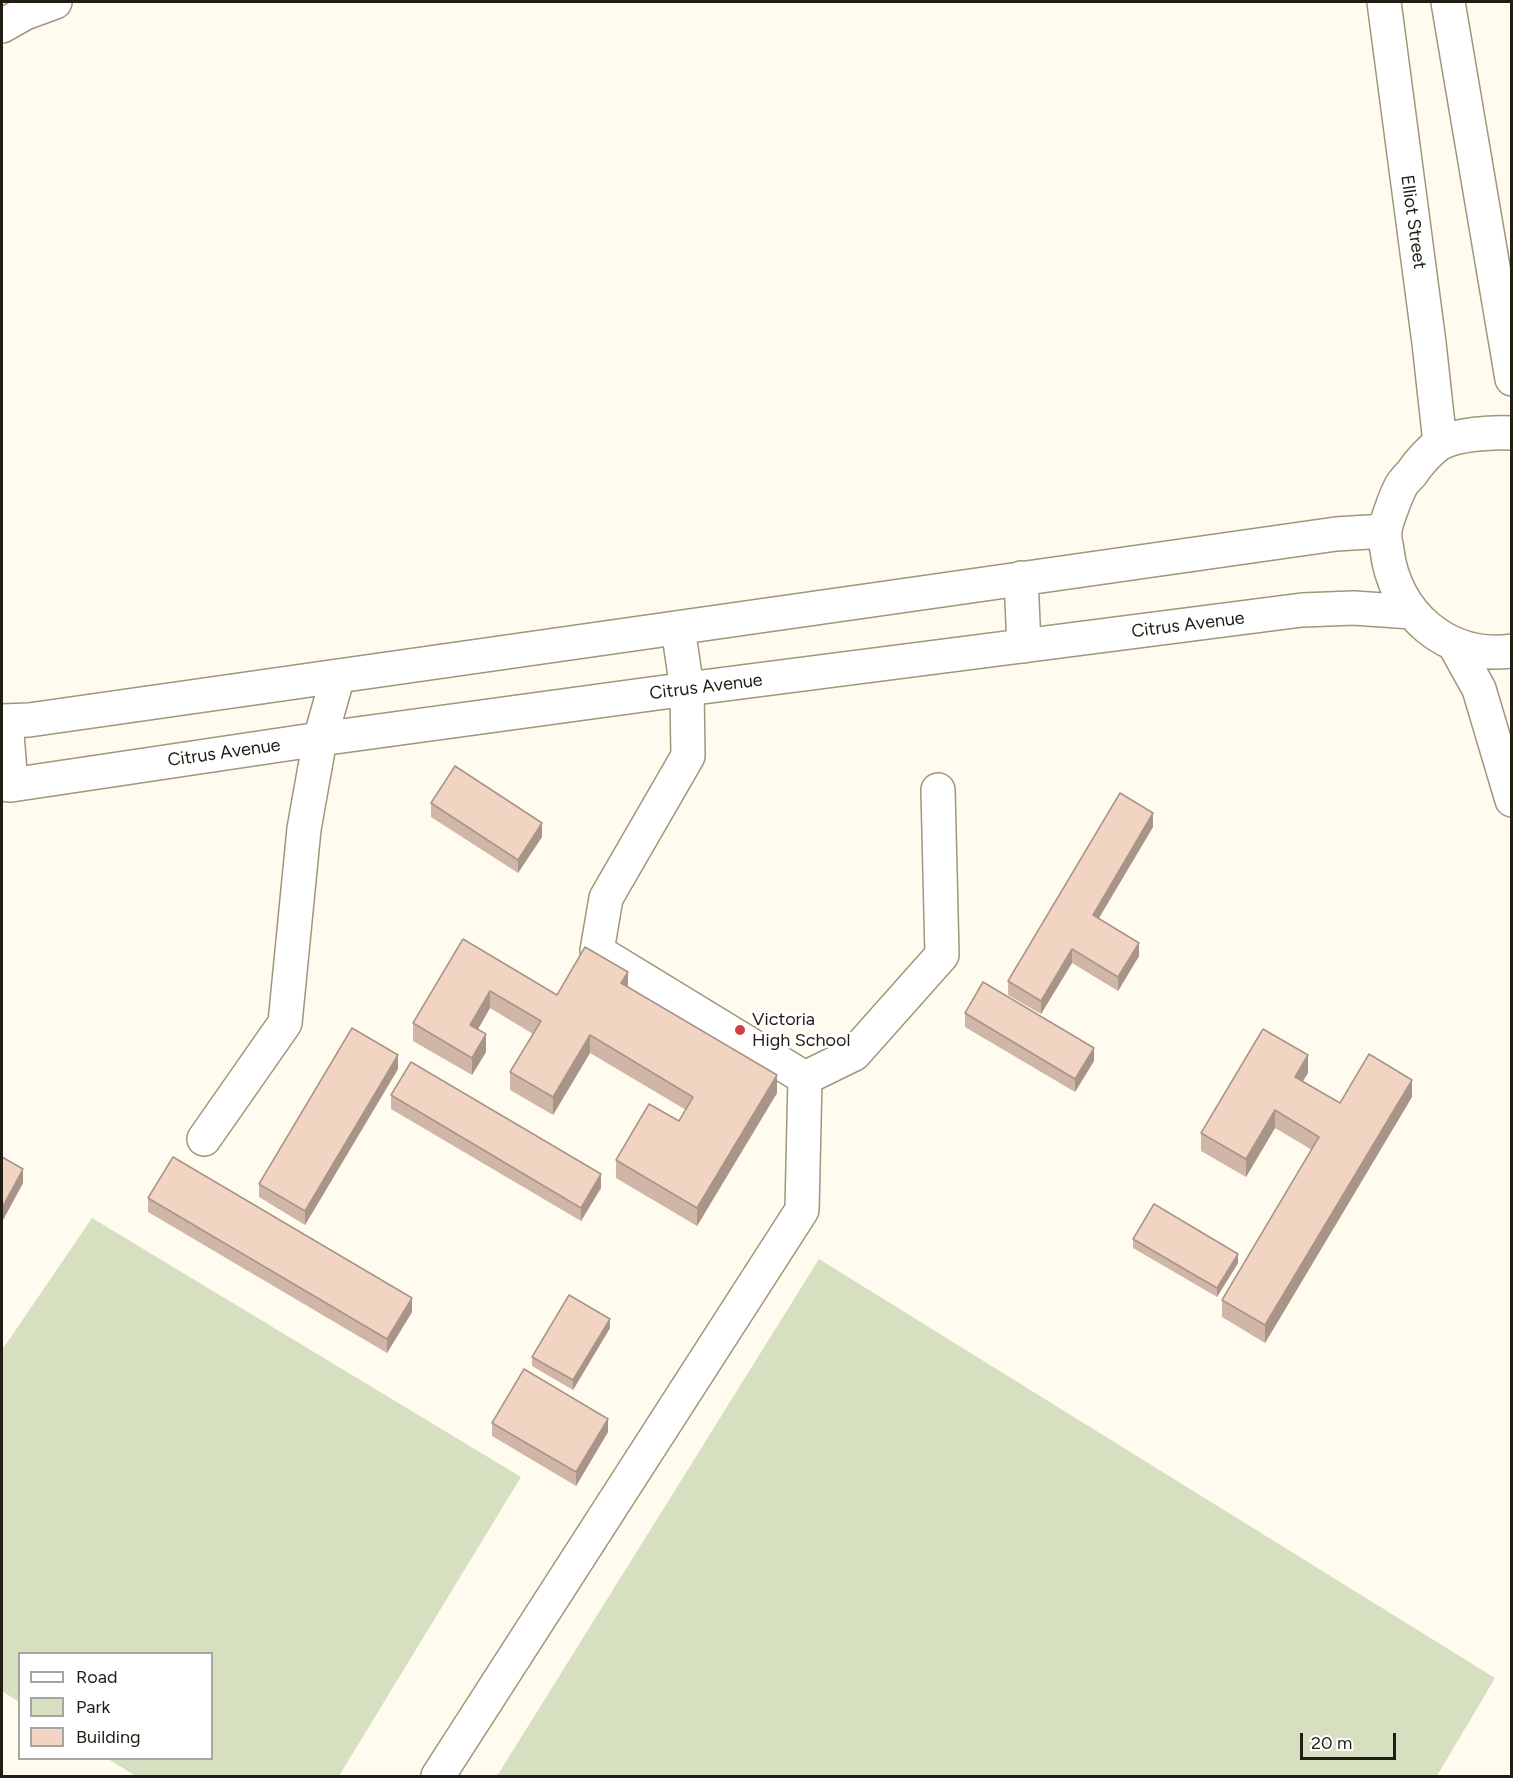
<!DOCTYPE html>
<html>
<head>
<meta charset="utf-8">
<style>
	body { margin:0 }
	#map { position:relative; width:1513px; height:1778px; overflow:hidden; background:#fffbef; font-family:Figtree,sans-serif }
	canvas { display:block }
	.frame { position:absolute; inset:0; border:3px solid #211d13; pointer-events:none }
	.legend { position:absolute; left:18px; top:1652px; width:195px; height:108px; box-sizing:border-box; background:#fff; border:2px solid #a6a5a1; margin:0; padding:8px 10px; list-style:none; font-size:18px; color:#211d13 }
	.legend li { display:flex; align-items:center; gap:12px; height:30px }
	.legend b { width:30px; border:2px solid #a6a5a1 }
	.scale { position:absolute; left:1300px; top:1733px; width:96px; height:27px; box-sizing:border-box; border:3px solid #211d13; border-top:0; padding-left:8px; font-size:18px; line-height:21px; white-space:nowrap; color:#211d13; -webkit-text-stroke:4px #fff; paint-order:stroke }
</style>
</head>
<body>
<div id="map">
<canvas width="1513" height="1778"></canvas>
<div class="frame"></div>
<ul class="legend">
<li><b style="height:8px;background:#fff"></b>Road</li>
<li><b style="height:16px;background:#d6e0c0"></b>Park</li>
<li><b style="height:16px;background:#f1d4c2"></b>Building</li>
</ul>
<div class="scale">20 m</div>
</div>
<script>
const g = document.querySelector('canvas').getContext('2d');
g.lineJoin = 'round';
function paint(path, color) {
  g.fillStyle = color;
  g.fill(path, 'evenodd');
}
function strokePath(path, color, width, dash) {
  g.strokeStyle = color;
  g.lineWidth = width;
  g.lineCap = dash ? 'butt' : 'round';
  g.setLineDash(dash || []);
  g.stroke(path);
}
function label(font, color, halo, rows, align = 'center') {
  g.font = font + ' Figtree,sans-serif';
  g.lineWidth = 5;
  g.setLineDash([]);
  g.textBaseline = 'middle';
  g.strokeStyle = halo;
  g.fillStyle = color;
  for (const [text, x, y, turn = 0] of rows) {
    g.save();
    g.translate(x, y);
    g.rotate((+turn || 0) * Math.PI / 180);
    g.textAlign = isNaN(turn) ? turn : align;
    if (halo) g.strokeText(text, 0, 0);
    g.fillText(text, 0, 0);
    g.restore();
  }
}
const green = new Path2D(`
	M92,1218L521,1477L339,1776H136L108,1759L212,1758V1654H20L19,1702L2,1691V1350Z
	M819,1259L1495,1678L1437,1776H497Z`);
const minor = new Path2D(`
	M1384,2L1429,343L1440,443
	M1448,2L1512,379
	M2,26L25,13L55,2
	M1512,433C1492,432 1456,434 1439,444C1429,451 1418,464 1411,474C1407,478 1402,483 1400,488C1396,496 1385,524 1385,532C1384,538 1386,544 1387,550C1394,613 1447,660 1512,651
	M1021,578L1024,646
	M678,628L687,689L688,756L606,898L597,951L805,1078L854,1054L942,955L938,790
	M1454,644L1479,689L1512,800
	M2,721L29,720L1336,534L1385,531
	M6,721L11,785
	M2,784L11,785L320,739L687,689L1302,610L1354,608L1412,612
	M204,1139L285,1023L304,829L320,739L338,676
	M438,1776L802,1210L805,1078`);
const wall = new Path2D(`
	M431,803L542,837L518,873L431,817Z
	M1153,827L1099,918L1139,956L1118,991L1072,963L1041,1014L1008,995V981Z
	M463,939L557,995L628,987L777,1093L697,1226L616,1178V1160L679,1121L686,1110L590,1053L553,1115L510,1090V1072L533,1034L490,1008L478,1029L486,1052L472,1075L413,1041V1023Z
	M965,1013L1094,1061L1075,1092L965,1027Z
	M398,1069L305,1225L259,1197V1184Z
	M1308,1073L1303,1081L1340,1103L1412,1097L1265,1343L1222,1317V1300L1312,1150L1275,1128L1246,1177L1201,1151V1133Z
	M391,1095L601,1188L581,1221L391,1109Z
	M2,1157L23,1183L3,1220L2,1219Z
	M148,1198L412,1312L387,1353L148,1212Z
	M1133,1239L1238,1263L1217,1297L1133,1248Z
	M610,1328L573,1390L532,1366V1357Z
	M492,1423L608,1432L576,1486L492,1436Z`);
const shadedWall = new Path2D(`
	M1153,813V827L1093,928V915Z
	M542,823V837L518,873V860Z
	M1139,943V956L1118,991V977Z
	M1072,949V963L1041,1014V1001Z
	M628,972V990L621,983Z
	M490,991V1008L470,1043V1025Z
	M486,1034V1052L472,1075V1058Z
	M590,1035V1053L553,1115V1097Z
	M1094,1048V1061L1075,1092V1079Z
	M398,1055V1069L305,1225V1211Z
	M1308,1055V1073L1295,1094V1077Z
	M777,1075V1093L697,1226V1208Z
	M1412,1080V1097L1265,1343V1325Z
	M1275,1110V1128L1246,1177V1159Z
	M23,1169V1183L3,1220V1206Z
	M601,1174V1188L581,1221V1208Z
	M1238,1254V1263L1217,1297V1288Z
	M412,1298V1312L387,1353V1339Z
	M610,1319V1328L573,1390V1380Z
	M608,1419V1432L576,1486V1472Z`);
const building = new Path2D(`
	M455,766L542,823L518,860L431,803Z
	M1120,793L1153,813L1093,915L1139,943L1118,977L1072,949L1041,1001L1008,981Z
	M463,939L557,995L585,947L628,972L621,983L777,1075L697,1208L616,1160L649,1104L679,1121L693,1097L590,1035L553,1097L510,1072L541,1021L490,991L470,1025L486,1034L472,1058L413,1023Z
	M983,982L1094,1048L1075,1079L965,1013Z
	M352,1028L398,1055L305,1211L259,1184Z
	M1263,1029L1308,1055L1295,1077L1340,1103L1369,1054L1412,1080L1265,1325L1222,1300L1319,1137L1275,1110L1246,1159L1201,1133Z
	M411,1062L601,1174L581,1208L391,1095Z
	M2,1157L23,1169L3,1206H2Z
	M173,1157L412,1298L387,1339L148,1198Z
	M1154,1204L1238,1254L1217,1288L1133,1239Z
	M569,1295L610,1319L573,1380L532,1357Z
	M524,1369L608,1419L576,1472L492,1423Z`);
const markers = [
	[740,1030,6,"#cf403d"]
];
const streetNames = [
	["Elliot Street",1413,222,82],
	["Citrus Avenue",1188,625,-7],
	["Citrus Avenue",706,687,-7],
	["Citrus Avenue",224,753,-8]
];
const poiNames = [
	["Victoria",752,1020],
	["High School",752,1041]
];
paint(green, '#d6e0c0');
strokePath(minor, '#9f977b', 36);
strokePath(minor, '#fff', 33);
paint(wall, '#cfb6a7');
paint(shadedWall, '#a99488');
paint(building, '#f1d4c2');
strokePath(building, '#a99488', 1.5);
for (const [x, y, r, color] of markers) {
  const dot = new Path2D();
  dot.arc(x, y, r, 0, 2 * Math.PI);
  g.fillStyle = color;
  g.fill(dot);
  strokePath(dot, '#fff', 2);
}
label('18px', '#211d13', '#fff', streetNames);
label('18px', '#211d13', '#fff', poiNames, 'left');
</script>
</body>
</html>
